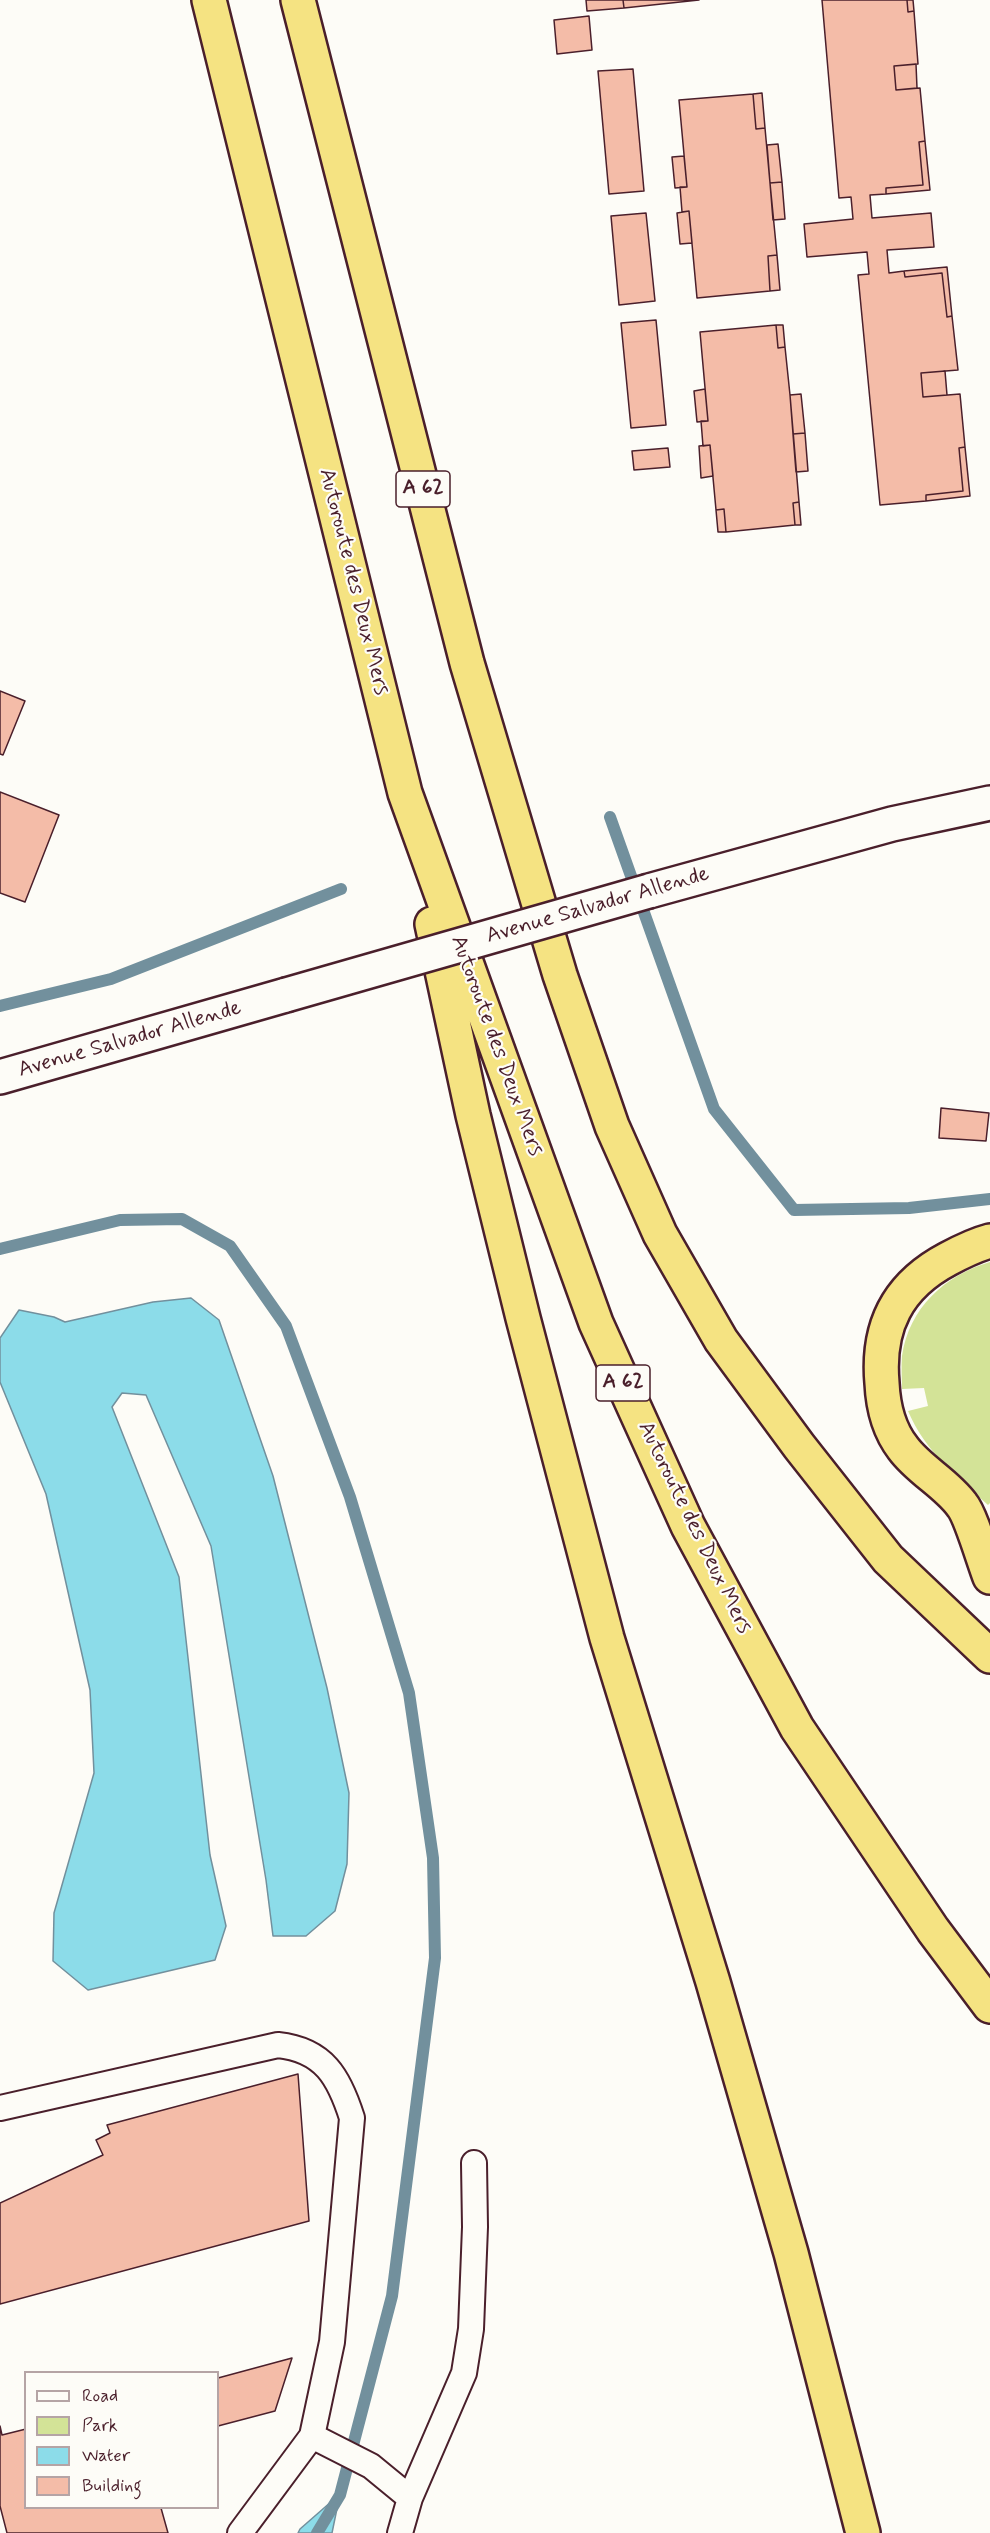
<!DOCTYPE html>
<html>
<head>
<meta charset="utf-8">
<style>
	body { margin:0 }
	#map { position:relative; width:990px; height:2533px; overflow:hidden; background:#fdfcf7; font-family:Mynerve,sans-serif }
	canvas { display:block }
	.legend { position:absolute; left:24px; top:2371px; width:195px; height:138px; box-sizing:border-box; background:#fdfcf7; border:2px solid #b5a4a5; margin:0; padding:8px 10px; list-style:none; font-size:18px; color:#4a1f2b }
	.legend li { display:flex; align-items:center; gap:12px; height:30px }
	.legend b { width:30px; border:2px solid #b5a4a5 }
</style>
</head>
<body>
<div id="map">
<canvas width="990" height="2533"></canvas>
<ul class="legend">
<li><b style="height:8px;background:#fdfcf7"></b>Road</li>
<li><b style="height:16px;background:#d3e397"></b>Park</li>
<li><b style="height:16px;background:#8cdce9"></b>Water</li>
<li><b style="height:16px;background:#f4bca8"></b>Building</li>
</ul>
</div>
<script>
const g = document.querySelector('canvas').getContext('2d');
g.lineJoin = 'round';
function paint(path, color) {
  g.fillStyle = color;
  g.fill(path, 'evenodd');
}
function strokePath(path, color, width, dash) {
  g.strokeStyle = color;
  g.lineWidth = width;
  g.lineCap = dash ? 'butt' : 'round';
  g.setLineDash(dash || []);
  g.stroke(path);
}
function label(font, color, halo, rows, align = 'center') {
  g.font = font + ' Mynerve,sans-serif';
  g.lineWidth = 4.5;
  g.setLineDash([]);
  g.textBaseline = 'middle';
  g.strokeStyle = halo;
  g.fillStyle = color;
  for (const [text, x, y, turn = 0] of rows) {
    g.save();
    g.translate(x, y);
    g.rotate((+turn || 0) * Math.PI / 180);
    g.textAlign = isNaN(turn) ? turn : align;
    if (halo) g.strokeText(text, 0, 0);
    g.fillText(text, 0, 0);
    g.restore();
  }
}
const green = new Path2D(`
	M990,1262V1503L988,1505C957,1477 925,1451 908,1411L928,1406L924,1388L902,1389C902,1379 901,1367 902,1356C909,1308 945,1275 990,1262Z`);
const water = new Path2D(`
	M191,1298L219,1320L273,1476L327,1688L349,1793L347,1864L335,1911L306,1936H273L266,1880L211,1546L146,1395L122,1393L112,1407L179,1577L210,1855L226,1926L215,1960L88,1990L53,1961L54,1913L94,1773L90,1690L46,1494L0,1382V1338L19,1310L54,1317L65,1322L153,1302Z
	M340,2494L332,2533H298L300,2529Z`);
const stream = new Path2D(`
	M610,817L714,1109L794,1210L909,1208L990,1199
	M0,1006L111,979L341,889
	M0,1249L120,1220L182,1219L230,1246L286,1326L350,1497L409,1693L433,1858L435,1958L392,2296L340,2495L317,2533`);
const building = new Path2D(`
	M586,0H623L624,8L587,11Z
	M623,0H699L624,8Z
	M822,0H907L908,12L914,11L918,64L894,66L896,90L920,88L925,141L919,142L923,185L886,188V194L870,195L872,218L931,213L934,247L887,250L889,273L904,271L905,277L942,273L947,317L952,316L958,370L921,373L923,397L960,394L965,447L959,448L963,491L926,495V501L880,505L858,275L869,274L867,252L807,257L804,224L853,219L851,197L839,198Z
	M907,0H913L914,11L908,12Z
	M589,16L592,50L557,54L554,20Z
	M916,64L917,88L896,90L894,66Z
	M633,69L644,191L609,194L598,71Z
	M762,93L765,128L756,129L753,94Z
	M753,94L756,129L765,128L770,183L777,255L768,256L770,291L697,298L689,211L682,212L680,187H687L679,100Z
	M925,141L930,190L886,194V188L923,185L919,142Z
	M778,144L782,182L770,183L767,145Z
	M684,156L687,187L675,188L672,157Z
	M782,182L785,219L773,220L770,183Z
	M689,211L692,243L680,244L677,213Z
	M646,213L655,301L619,305L611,216Z
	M777,255L780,290L770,291L768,256Z
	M947,267L952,316L947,317L942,273L905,277L904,271Z
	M656,320L666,425L631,428L621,323Z
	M776,325L778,348L785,347L790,395L799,502L793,503L795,525L726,532L724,509L716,510L710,445L703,446L701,421H708L700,332Z
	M776,325H783L785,347L778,348Z
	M945,371L947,395L923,397L921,373Z
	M705,389L708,421L697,422L694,391Z
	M801,394L805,433L793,434L790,395Z
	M805,433L808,471L796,472L793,434Z
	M710,445L713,476L701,478L699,446Z
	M965,447L970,496L926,501V495L963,491L959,448Z
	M668,448L670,467L634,470L632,451Z
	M799,502L801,525H795L793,503Z
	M724,509L726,532H718L716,510Z
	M0,691L25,701L3,755L0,754Z
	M0,792L59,815L25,902L0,893Z
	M941,1108L989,1113L986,1141L939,1138Z
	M298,2074L309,2221L0,2304V2203L103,2155L96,2140L110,2133L107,2125Z
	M292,2358L275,2411L218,2426V2378Z
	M0,2426L2,2435L26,2429V2508H161L168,2533H7L0,2506Z`);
const lane = new Path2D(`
	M0,2108L278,2045C324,2050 339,2077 352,2118L332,2342L312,2436L240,2533
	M312,2436L371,2466L410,2498L400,2533
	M410,2498L464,2373L471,2329L475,2227L474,2163`);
const secondary = new Path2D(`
	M649,891L892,824L990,803
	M0,1077L286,995`);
const highway = new Path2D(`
	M209,0L405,793L596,1323L688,1526L797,1728L933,1930L990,2006
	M298,0L467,663L560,975L612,1126L660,1234L721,1340L799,1446L888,1559L990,1656
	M432,924L473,1115L523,1318L607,1638L713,1982L791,2253L863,2533
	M990,1241C975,1245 961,1252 948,1259C897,1286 877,1327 882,1383C883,1405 889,1430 903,1448C919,1470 946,1483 962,1505C971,1516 984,1562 990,1577`);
const secondaryBridge = new Path2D(`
	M286,995L649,891`);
const shields = [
	[423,489,54],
	[623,1383,54]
];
const shieldNames = [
	["A 62",423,489],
	["A 62",623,1383]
];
const streetNames = [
	["Autoroute des Deux Mers",353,582,76],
	["Avenue Salvador Allende",598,906,-16],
	["Avenue Salvador Allende",130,1040,-16],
	["Autoroute des Deux Mers",496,1046,70],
	["Autoroute des Deux Mers",694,1528,64]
];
paint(green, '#d3e397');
paint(water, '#8cdce9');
strokePath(water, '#72909d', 1.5);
strokePath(stream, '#72909d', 12);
paint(building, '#f4bca8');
strokePath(building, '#4a1f2b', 1.5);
strokePath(lane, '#4a1f2b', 28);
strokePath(secondary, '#4a1f2b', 38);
strokePath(highway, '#4a1f2b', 38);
strokePath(lane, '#fdfcf7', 24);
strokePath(secondary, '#fdfcf7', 33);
strokePath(highway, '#f5e382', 33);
strokePath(secondaryBridge, '#4a1f2b', 38, []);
strokePath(secondaryBridge, '#fdfcf7', 33);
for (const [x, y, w] of shields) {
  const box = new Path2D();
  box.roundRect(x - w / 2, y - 18, w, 36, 4.5);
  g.fillStyle = '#fdfcf7';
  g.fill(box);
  strokePath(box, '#4a1f2b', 1.5);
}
label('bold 21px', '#4a1f2b', null, shieldNames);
label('22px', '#4a1f2b', '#fdfcf7', streetNames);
</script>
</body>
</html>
